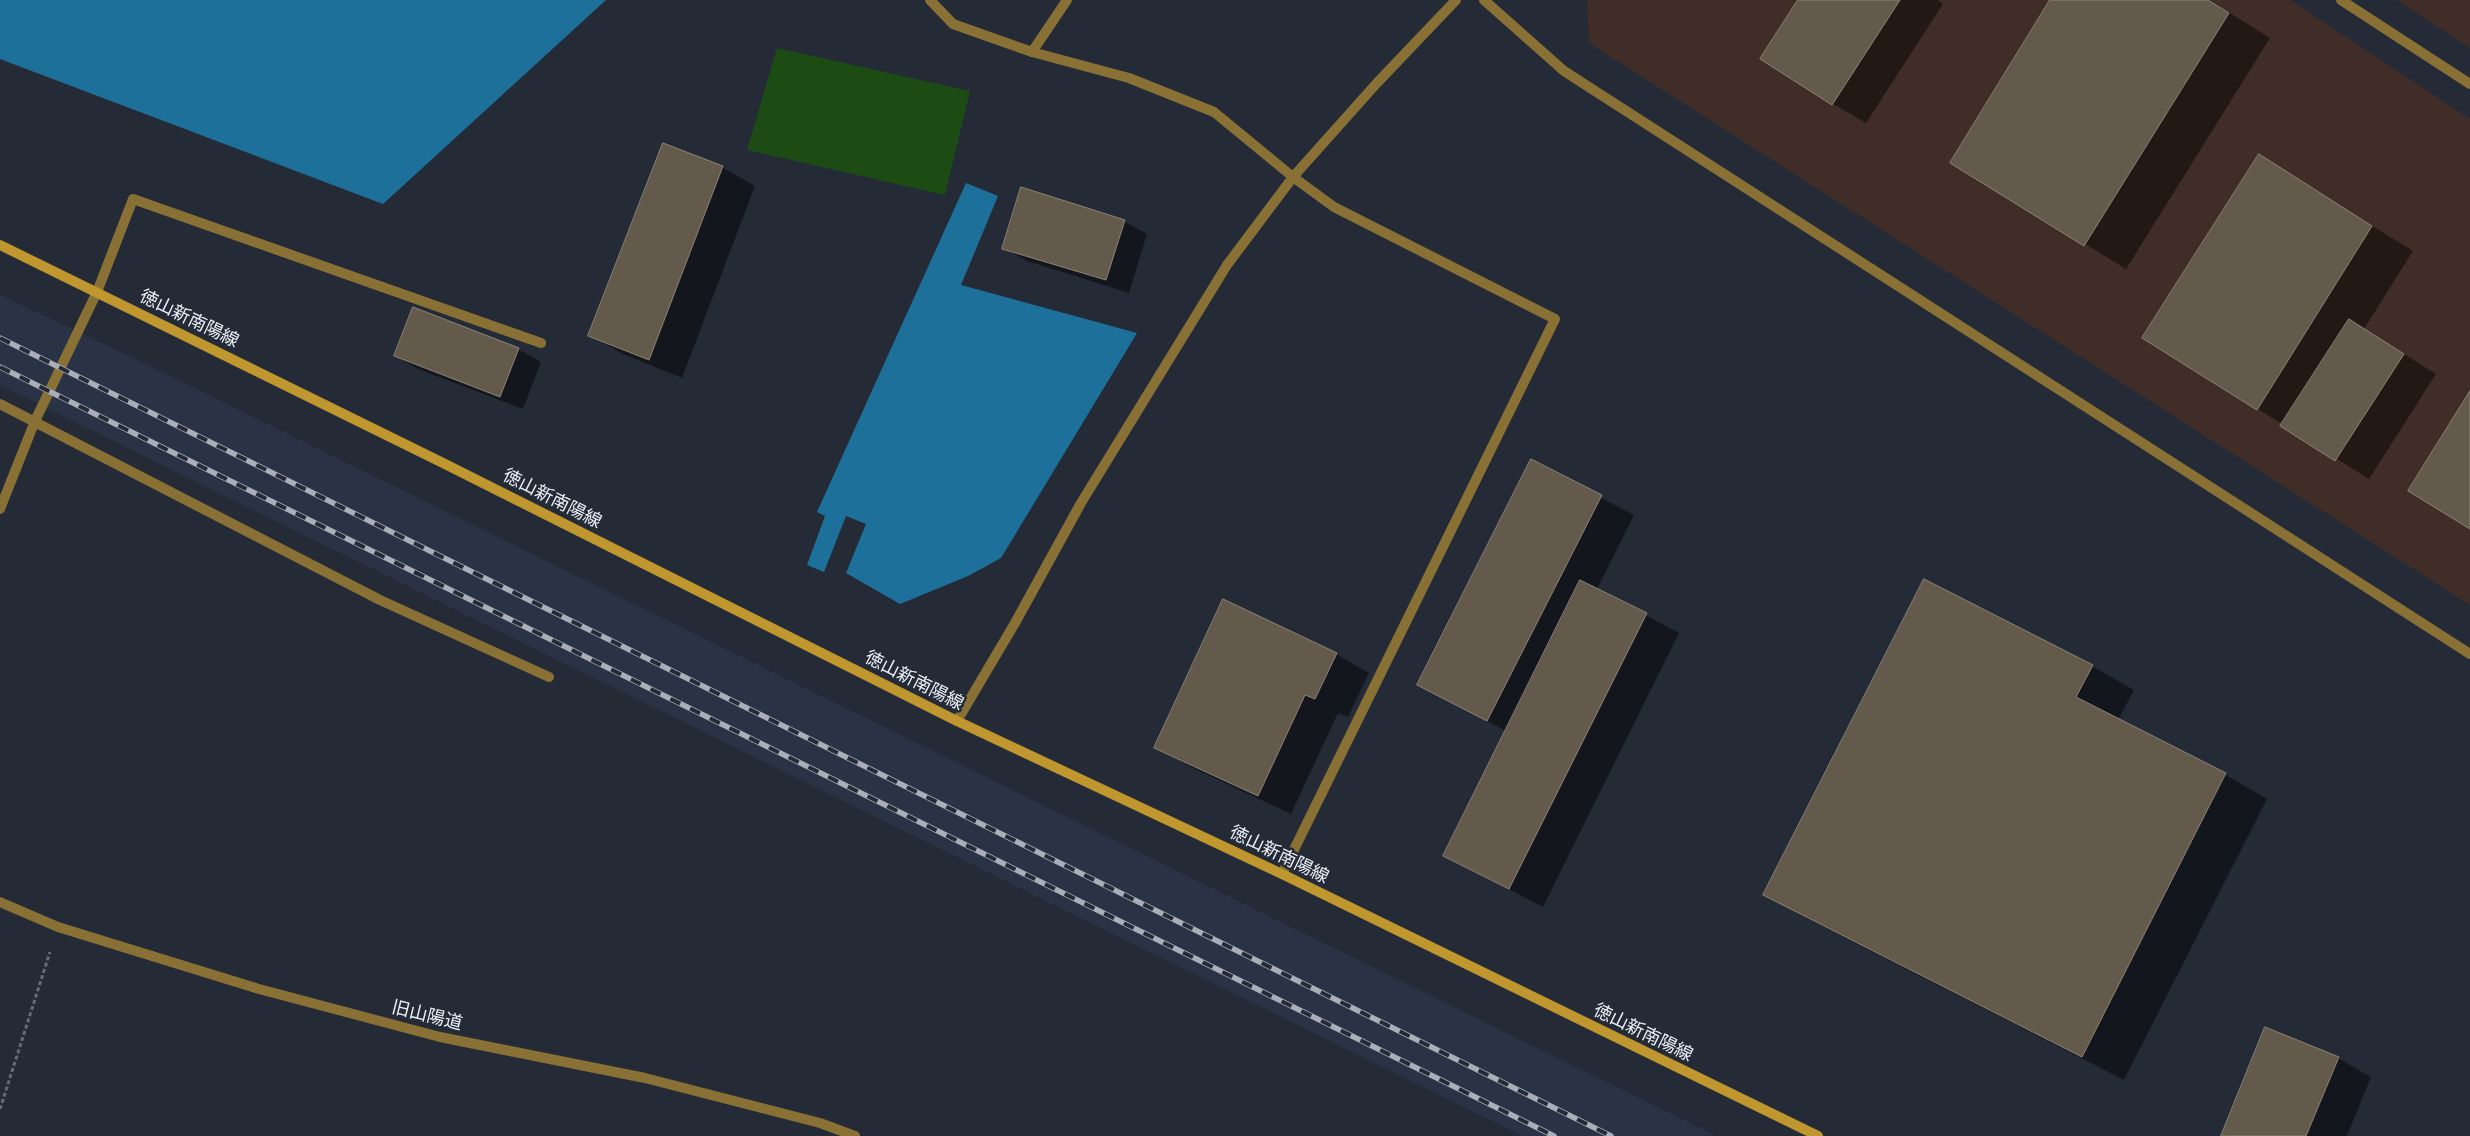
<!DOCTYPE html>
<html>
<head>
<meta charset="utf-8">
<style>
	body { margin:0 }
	canvas { display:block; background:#242b37 }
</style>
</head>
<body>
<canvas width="2470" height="1136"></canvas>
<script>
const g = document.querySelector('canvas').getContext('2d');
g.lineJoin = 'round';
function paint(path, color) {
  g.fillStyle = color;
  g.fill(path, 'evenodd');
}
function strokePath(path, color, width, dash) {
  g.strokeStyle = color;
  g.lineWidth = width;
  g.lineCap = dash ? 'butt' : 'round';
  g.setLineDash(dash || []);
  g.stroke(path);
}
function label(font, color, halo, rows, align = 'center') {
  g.font = font + ' "PT Sans","Noto Sans JP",sans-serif';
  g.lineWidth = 5;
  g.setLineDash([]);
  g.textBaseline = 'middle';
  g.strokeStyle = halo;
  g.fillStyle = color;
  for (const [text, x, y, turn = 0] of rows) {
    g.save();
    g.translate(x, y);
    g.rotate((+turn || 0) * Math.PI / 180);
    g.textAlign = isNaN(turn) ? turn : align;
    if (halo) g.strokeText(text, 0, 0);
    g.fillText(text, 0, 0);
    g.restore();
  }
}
const built = new Path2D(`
	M0,295L125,354L1716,1136H1523L0,385Z`);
const industrial = new Path2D(`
	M1587,0H2290L2470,119V605L1589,43Z
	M2397,0H2470V48Z`);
const green = new Path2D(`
	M777,48L970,91L945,195L747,150Z`);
const water = new Path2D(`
	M0,0H606L383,204L0,59Z
	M966,183L998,196L961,285L1137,333L1001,558L968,576L900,604L846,573L866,524L846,516L824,572L807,565L825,516L817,512Z`);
const shadow = new Path2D(`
	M1800,0H1938L1943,4L1866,123L1833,104Z
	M2052,0H2209L2270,38L2126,269L1952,162Z
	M2259,156L2413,251L2364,329L2436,374L2369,479L2258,409Z
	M722,167L755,186L682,378L623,354L590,335Z
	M1124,221L1147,234L1129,293L1027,261L1004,248Z
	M518,349L541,362L523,409L418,369L395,356Z
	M1531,461L1634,515L1597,589L1679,633L1543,907L1444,855L1506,731L1418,684Z
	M1336,654L1369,673L1348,717L1338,713L1291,814L1189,766L1156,747Z
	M2092,666L2134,690L2118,720L2226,775L2267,799L2124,1080L1806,918L1764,894Z
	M2338,1058L2371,1077L2347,1136H2222Z`);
const building = new Path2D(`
	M1798,0H1900L1832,105L1760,59Z
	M2050,0H2208L2229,13L2084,246L1950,163Z
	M663,143L723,166L649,360L588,336Z
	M2259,154L2372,226L2257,410L2142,338Z
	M1021,187L1125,220L1106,280L1002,249Z
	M413,307L519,348L500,397L394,356Z
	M2349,319L2404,354L2335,461L2280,426Z
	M2470,391V529L2408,491Z
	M1531,459L1602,495L1487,721L1417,685Z
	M1924,579L2093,665L2076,697L2226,773L2082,1057L1763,895Z
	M1580,580L1647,613L1509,889L1443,856Z
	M1223,599L1337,653L1315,699L1305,695L1258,796L1154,748Z
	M2265,1027L2339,1057L2306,1136H2221Z`);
const path = new Path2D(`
	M0,1109L50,952`);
const service = new Path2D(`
	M930,0L953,24L1032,52L1129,78L1214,112L1293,177
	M1032,52L1067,0`);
const minor = new Path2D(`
	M1484,0L1564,71L2470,654
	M2341,0L2470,84
	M0,404L380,600L549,677
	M0,509L35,421L97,292L133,199L541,343
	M1282,874L1555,319L1334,207L1293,177
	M0,902L58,927L259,989L440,1037L645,1078L820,1123L855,1136`);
const tertiary = new Path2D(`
	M957,721L1015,623L1081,503L1227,265L1293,177L1376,84L1456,0`);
const secondary = new Path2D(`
	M0,245L441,462L957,721L1282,874L1818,1136`);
const rail = new Path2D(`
	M0,338L1611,1136
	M0,367L1554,1136`);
const streetNames = [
	["徳山新南陽線",189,319,26],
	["徳山新南陽線",552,499,27],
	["徳山新南陽線",914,681,27],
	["徳山新南陽線",1279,855,26],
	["旧山陽道",427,1016,14],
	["徳山新南陽線",1643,1033,26]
];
paint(built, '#2a3345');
paint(industrial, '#402d27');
paint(green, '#1c4b13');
paint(water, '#1d709a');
paint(shadow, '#0007');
paint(building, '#635a4c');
strokePath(building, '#8d8375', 1);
strokePath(path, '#656b76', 3, [4, 2.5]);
strokePath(service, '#897035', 10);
strokePath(minor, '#897035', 10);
strokePath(tertiary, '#897035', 10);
strokePath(secondary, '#c0972e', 10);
strokePath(rail, '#a9aeb8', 5.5);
strokePath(rail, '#242b37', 4, [11]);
label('18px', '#ebeff8', '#242b37', streetNames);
</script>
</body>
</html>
